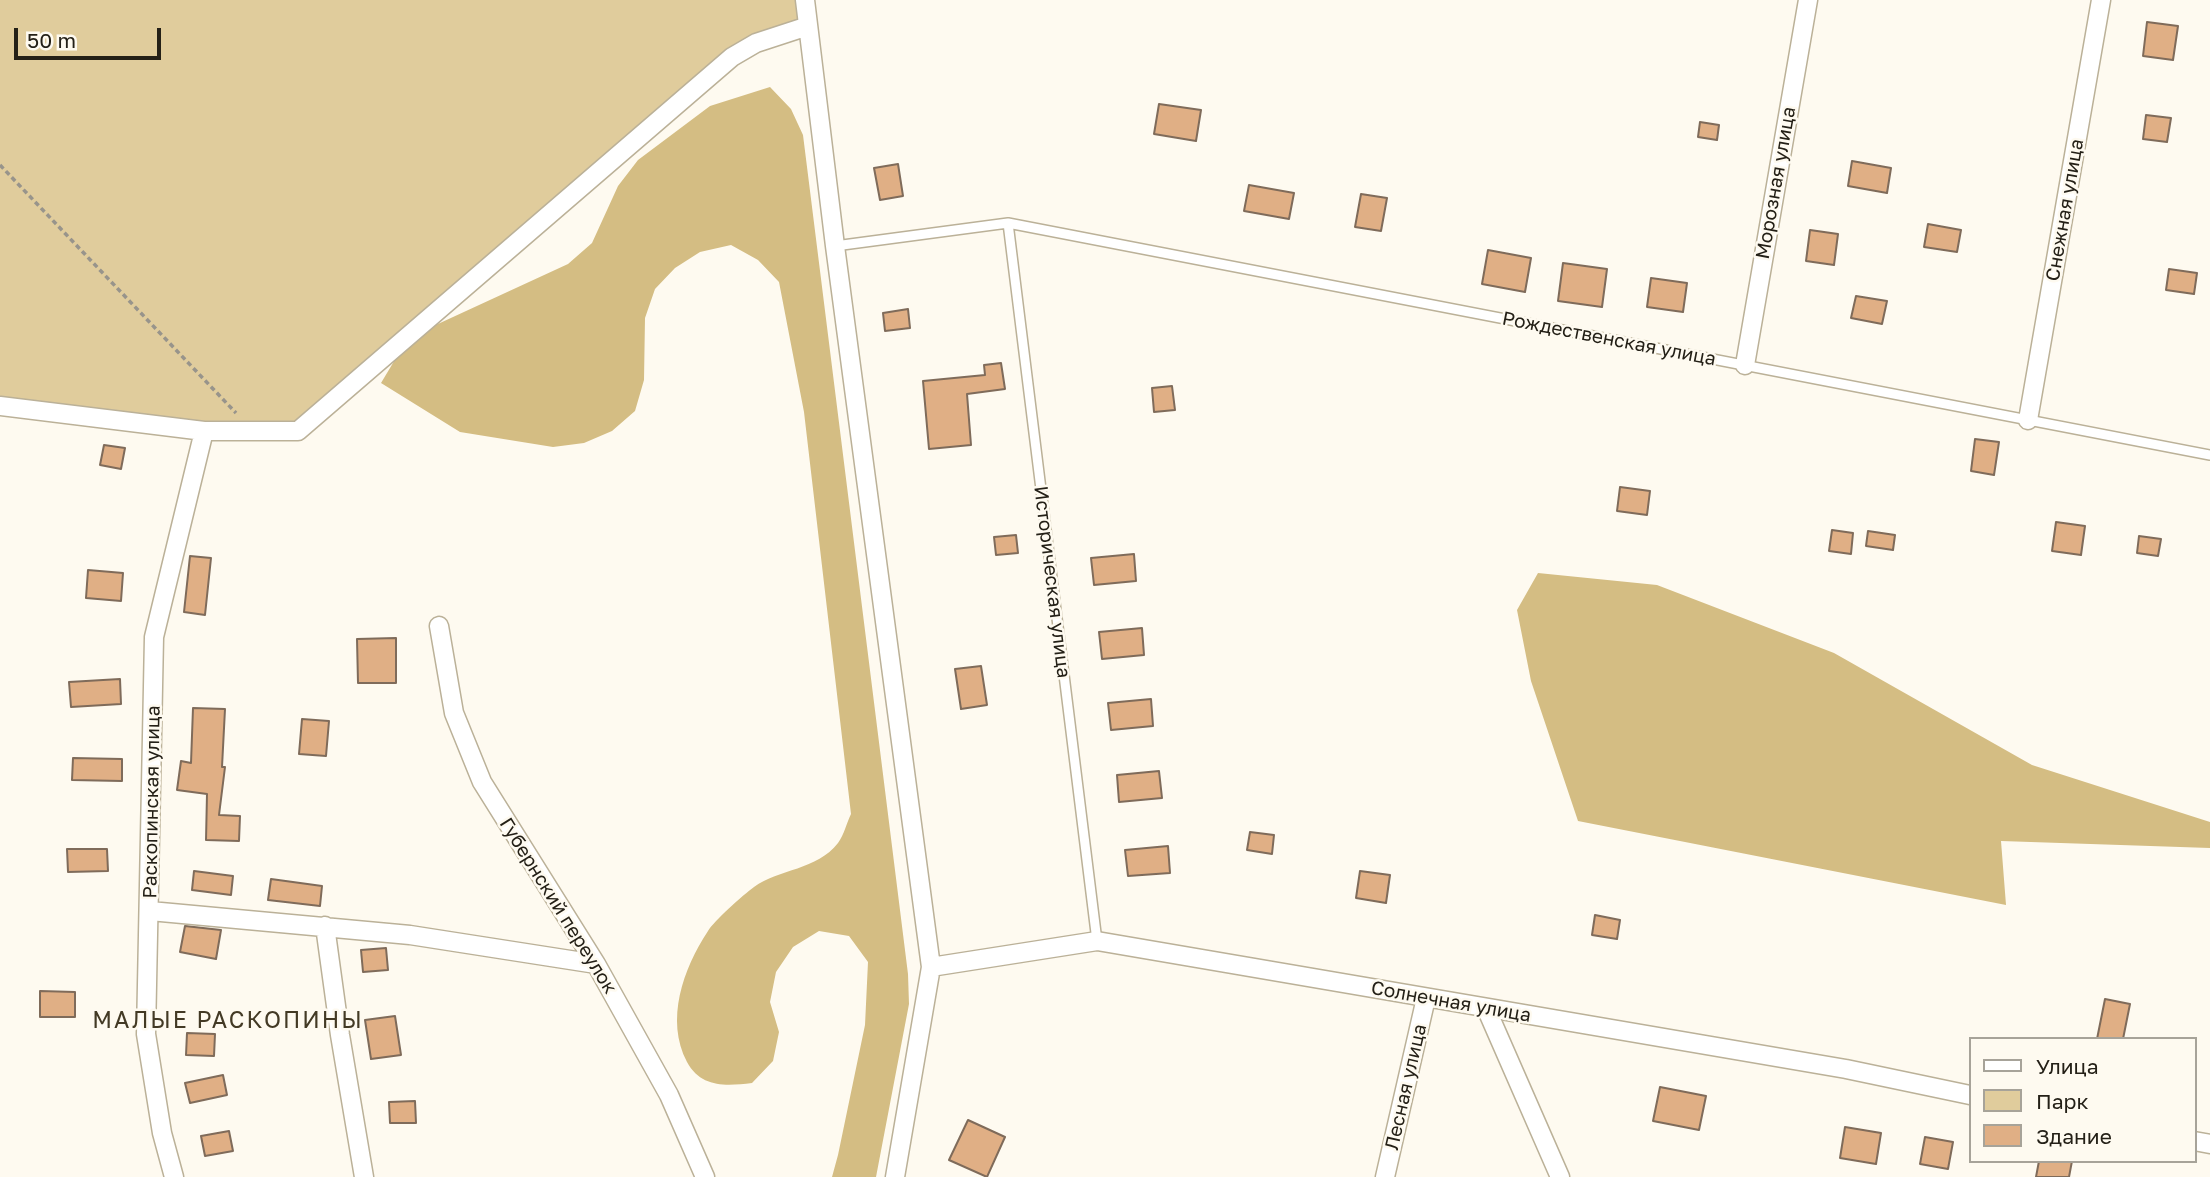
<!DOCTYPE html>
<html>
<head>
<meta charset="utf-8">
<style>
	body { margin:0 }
	#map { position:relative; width:2210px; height:1177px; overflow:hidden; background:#fefaf0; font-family:"Golos Text",sans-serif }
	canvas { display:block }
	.legend { position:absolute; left:1969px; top:1037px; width:228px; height:126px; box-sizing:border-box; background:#fefaf0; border:2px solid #a7a399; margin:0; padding:9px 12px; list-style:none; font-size:21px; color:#242017 }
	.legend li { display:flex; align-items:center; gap:14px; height:35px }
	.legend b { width:35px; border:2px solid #a7a399 }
	.scale { position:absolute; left:14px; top:28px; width:147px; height:32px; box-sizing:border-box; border:4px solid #242017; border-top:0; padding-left:9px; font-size:21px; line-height:24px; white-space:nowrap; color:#242017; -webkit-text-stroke:5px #fefaf0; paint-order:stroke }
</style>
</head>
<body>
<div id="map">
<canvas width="2210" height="1177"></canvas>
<ul class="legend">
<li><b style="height:9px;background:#fff"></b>Улица</li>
<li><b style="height:19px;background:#e0cc9c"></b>Парк</li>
<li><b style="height:19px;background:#e0af85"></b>Здание</li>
</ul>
<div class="scale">50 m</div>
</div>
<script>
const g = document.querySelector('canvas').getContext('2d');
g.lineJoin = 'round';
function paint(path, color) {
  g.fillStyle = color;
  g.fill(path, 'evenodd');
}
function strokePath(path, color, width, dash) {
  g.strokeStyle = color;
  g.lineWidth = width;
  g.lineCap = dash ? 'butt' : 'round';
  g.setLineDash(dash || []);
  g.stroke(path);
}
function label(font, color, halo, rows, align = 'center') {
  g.font = font + ' "Golos Text",sans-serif';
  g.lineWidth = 5;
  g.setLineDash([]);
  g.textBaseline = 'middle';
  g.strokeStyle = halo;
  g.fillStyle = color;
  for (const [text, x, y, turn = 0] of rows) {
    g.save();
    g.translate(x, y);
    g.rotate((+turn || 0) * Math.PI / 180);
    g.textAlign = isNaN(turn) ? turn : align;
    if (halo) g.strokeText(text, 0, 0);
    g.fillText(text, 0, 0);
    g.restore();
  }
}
const green = new Path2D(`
	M0,0H805L808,26L732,57L298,431L252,430L0,398Z`);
const forest = new Path2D(`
	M770,87L791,109L803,135L908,974L909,1004L876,1177H832L838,1155L865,1025L868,962L849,936L819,931L793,947L776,972L770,1002L779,1032L773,1061L752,1083C726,1086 701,1088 687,1062C665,1020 683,969 708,931C714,921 743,895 754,887C779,869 817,870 838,843C844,835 847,822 851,814L804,412L779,282L758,260L731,245L700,252L675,268L655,289L645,318L644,380L635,411L612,431L584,443L553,447L460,432L381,383L402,348L427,329L568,264L592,243L618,186L638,160L710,106Z
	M1538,573L1657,585L1834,653L2032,765L2210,822V848L2001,841L2006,905L1578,821L1531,681L1517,610Z`);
const building = new Path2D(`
	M2147,22L2178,26L2173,60L2143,56Z
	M1159,104L1201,110L1196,141L1154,134Z
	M2146,115L2171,118L2167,142L2143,139Z
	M1700,122L1719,125L1717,140L1698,137Z
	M1852,161L1891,168L1887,193L1848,186Z
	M898,164L903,196L880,200L874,168Z
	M1249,185L1294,193L1289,219L1244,211Z
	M1361,194L1387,198L1381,231L1355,227Z
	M1928,224L1961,230L1957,252L1924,247Z
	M1810,230L1838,234L1834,265L1806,261Z
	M1488,250L1531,258L1525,292L1482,284Z
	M1563,263L1607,269L1602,307L1558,301Z
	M2169,269L2197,273L2194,294L2166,290Z
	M1651,278L1687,283L1683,312L1647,307Z
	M1856,296L1887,301L1882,324L1851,318Z
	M908,309L910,328L885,331L883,313Z
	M1001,363L1005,389L967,394L971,445L929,449L923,381L985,375L984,365Z
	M1172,386L1175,410L1154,412L1152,388Z
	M1975,439L1999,442L1994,475L1971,471Z
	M104,445L125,448L121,469L100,465Z
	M1620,487L1650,491L1647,515L1617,511Z
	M2056,522L2085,526L2081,555L2052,551Z
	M1832,530L1853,533L1851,554L1829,551Z
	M1868,531L1895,535L1893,550L1866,546Z
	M1016,535L1018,553L996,555L994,537Z
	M2139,536L2161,539L2158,556L2137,553Z
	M1134,554L1136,581L1094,585L1091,558Z
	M190,556L211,558L205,615L184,612Z
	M88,570L123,573L121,601L86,598Z
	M1142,628L1144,655L1102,659L1099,632Z
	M396,638V683H358L357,639Z
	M981,666L987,705L961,709L955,669Z
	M120,679L121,704L71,707L69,682Z
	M1151,699L1153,726L1111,730L1108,703Z
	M193,708L225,709L222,767H225L219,815L240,816L239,841L206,840L207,794L177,790L181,761L191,763Z
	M302,719L329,721L326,756L299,754Z
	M73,758L122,759V781L72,780Z
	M1159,771L1162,798L1119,802L1117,775Z
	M1250,832L1274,835L1272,854L1247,850Z
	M1168,846L1170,873L1128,876L1125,850Z
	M67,849H107L108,871L68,872Z
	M194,871L233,876L231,895L192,890Z
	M1360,871L1390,875L1386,903L1356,898Z
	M271,879L322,886L320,906L268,900Z
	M1595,915L1620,920L1617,939L1592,935Z
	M185,926L221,930L216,959L180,952Z
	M386,948L388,970L363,972L361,950Z
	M40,991L75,992V1017H40Z
	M2105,999L2130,1004L2123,1039H2097Z
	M395,1016L401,1055L371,1059L365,1020Z
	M187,1033L215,1034L214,1056L186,1055Z
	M223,1075L227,1095L190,1103L185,1083Z
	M1660,1087L1706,1096L1699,1130L1653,1121Z
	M415,1101L416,1123H390L389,1102Z
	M968,1120L1005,1137L987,1177L949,1160Z
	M1845,1127L1881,1133L1876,1164L1840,1158Z
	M229,1131L233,1151L205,1156L201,1136Z
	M1925,1137L1953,1142L1948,1169L1920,1164Z
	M2039,1161H2072L2069,1177H2036Z`);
const path = new Path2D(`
	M0,165L236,413`);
const service = new Path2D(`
	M1008,223L1097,941
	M835,246L1008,223L2210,455`);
const minor = new Path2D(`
	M805,0L835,246L931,967L895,1177
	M1745,365L1808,0
	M0,406L204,431H298L732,57L756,43L808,26
	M2028,420L2101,0
	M439,626L454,713L482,782L596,964L669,1095L705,1177
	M150,911L410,935L596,964
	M325,926L340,1035L364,1177
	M931,967L1097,941L1846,1069L1970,1095
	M1486,1008L1560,1177
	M2194,1141L2210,1144
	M174,1177L162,1133L146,1034L154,637L204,431
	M1385,1177L1426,998`);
const streetNames = [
	["Морозная улица",1776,183,-80],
	["Снежная улица",2065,210,-80],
	["Рождественская улица",1609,339,11],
	["Историческая улица",1052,582,83],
	["Раскопинская улица",152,802,-89],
	["Губернский переулок",558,906,58],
	["Солнечная улица",1451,1002,10],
	["Лесная улица",1406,1087,-77]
];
const quarterNames = [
	["МАЛЫЕ РАСКОПИНЫ",228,1021]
];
paint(green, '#e0cc9c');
paint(forest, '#d4bd83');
paint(building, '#e0af85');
strokePath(building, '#7f6b5a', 2);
strokePath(service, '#bbb198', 12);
strokePath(minor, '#bbb198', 21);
strokePath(path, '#98948b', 3.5, [5, 3.5]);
strokePath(service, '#fff', 9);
strokePath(minor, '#fff', 18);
label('19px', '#242017', '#fefaf0', streetNames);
g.letterSpacing = '2px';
label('23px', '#433a25', '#fefaf0', quarterNames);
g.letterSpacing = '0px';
</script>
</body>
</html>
